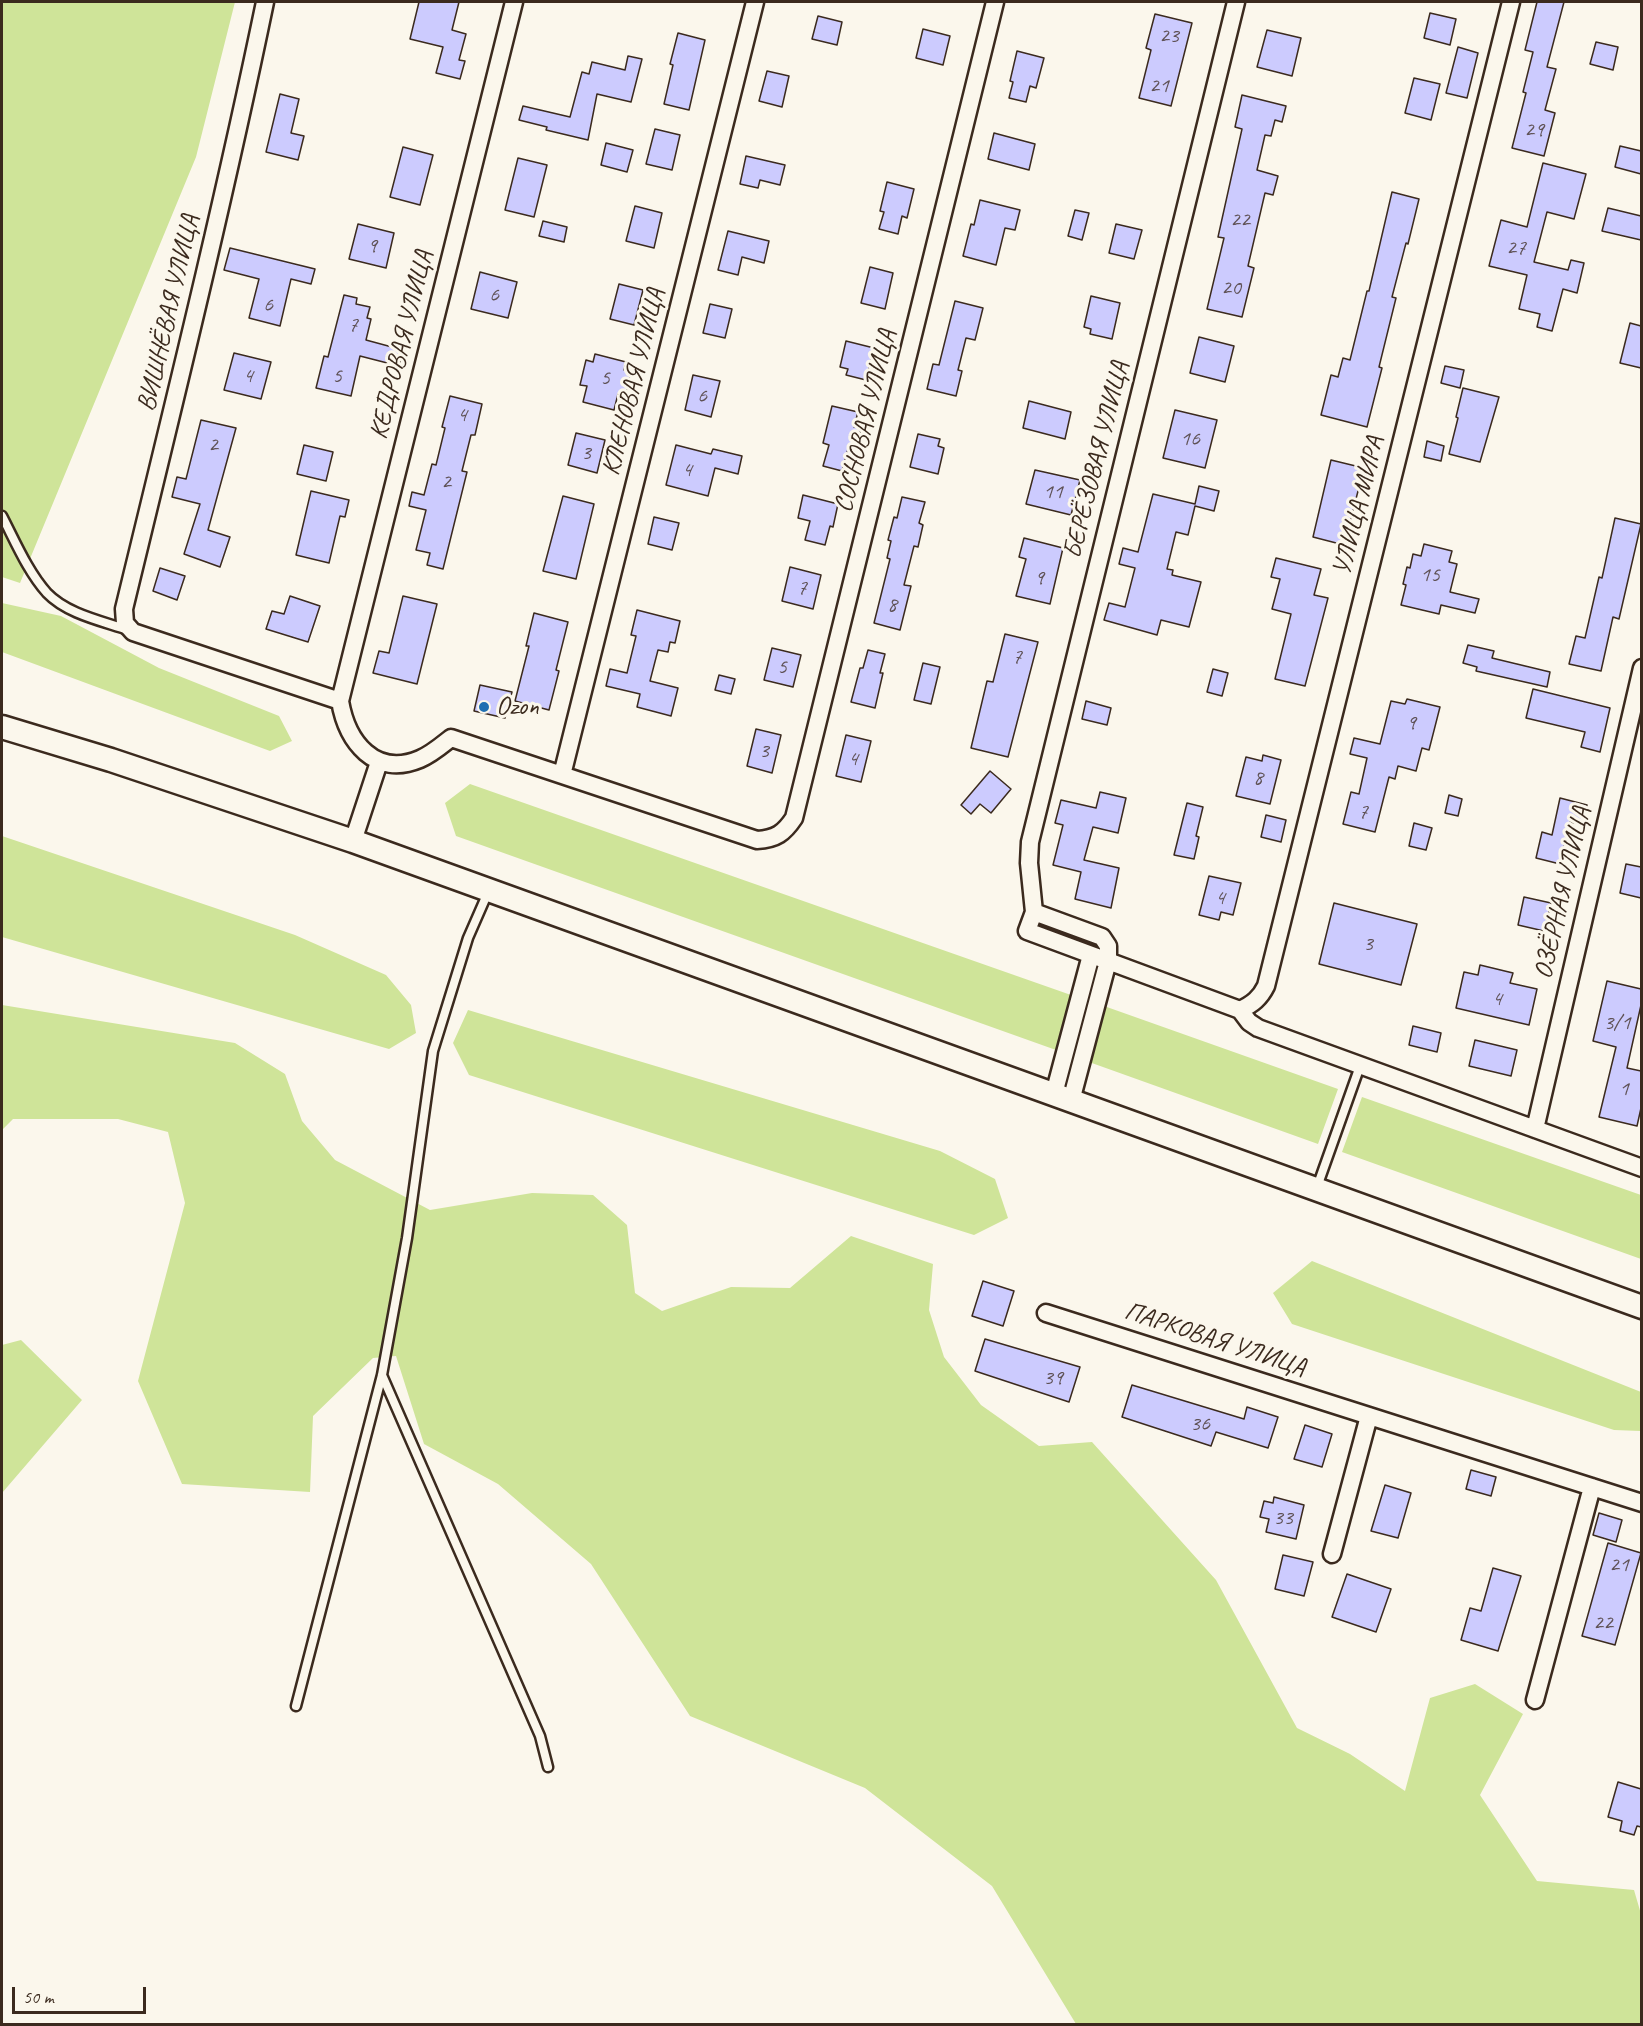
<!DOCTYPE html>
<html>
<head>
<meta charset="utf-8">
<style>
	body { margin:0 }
	#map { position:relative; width:1643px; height:2026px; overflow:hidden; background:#fbf7ec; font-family:Caveat,sans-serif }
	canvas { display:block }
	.frame { position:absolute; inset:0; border:3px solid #3b2a1e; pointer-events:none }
	.scale { position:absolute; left:12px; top:1987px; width:134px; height:27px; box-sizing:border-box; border:3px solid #3b2a1e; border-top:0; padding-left:8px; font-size:18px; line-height:21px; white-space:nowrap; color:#3b2a1e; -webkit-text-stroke:4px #fbf7ec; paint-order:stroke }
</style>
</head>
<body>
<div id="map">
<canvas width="1643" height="2026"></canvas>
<div class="frame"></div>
<div class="scale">50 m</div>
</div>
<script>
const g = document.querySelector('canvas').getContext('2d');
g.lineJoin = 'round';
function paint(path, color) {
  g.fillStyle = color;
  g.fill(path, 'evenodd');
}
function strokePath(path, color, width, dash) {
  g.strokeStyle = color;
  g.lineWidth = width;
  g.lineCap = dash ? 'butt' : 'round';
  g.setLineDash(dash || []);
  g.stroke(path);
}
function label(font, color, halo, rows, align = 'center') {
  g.font = font + ' Caveat,sans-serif';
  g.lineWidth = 6;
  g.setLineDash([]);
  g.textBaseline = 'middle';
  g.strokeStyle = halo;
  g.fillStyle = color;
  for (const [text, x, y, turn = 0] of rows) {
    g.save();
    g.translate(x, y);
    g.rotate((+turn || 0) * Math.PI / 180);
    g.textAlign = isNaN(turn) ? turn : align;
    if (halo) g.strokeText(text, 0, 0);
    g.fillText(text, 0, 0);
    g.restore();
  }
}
const green = new Path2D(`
	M2,2H235L196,157L20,583L2,577Z
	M2,603L61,616L159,668L279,716L292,741L270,751L2,652Z
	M470,784L1071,995L1056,1050L456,836L445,803Z
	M2,836L295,935L386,975L411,1005L416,1033L389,1049L2,937Z
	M2,1005L235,1043L285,1074L302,1121L335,1160L430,1210L532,1193L593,1195L627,1225L635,1293L662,1311L731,1287L790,1288L851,1236L933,1264L929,1310L944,1357L981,1405L1039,1446L1092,1442L1216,1580L1297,1728L1350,1754L1405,1791L1430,1698L1475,1684L1523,1714L1480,1795L1537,1881L1634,1890L1641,1914V2024H1076L992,1886L865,1788L690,1716L591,1564L498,1484L424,1444L396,1356L373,1358L313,1416L310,1492L182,1484L138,1381L185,1203L168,1132L118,1119H13L2,1130Z
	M1104,1006L1338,1089L1318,1144L1089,1062Z
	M468,1010L940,1151L995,1179L1008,1218L974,1235L469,1075L453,1043Z
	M1362,1097L1641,1195V1259L1342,1152Z
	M1312,1261L1641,1392V1431L1614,1430L1292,1324L1273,1293Z
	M21,1340L82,1400L2,1493V1345Z`);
const building = new Path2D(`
	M419,2H459L452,30L466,34L459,60L465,61L460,79L436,73L443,47L410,39Z
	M1537,2H1564L1547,67L1556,69L1545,110L1555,113L1544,156L1512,148L1526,93L1523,92L1533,52L1525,50Z
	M1430,13L1456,19L1450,45L1424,38Z
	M1155,14L1192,23L1171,106L1139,98L1151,50L1146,48Z
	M818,16L842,22L837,45L812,39Z
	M923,29L950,36L943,65L916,58Z
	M1267,30L1301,38L1292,76L1257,67Z
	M678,33L705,40L689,110L664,104L673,65L670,64Z
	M1596,42L1618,47L1613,70L1590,64Z
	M1458,47L1478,53L1467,98L1446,93Z
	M1017,51L1044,58L1036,88L1030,86L1026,102L1009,98L1013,82L1010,81Z
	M628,56L642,59L631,102L597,94L588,140L546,130L547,127L519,120L523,106L570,117L582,72L589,74L592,62L625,70Z
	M767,71L789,76L782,107L759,101Z
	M1414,78L1440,84L1431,120L1405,113Z
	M280,94L299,99L291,133L304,136L298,160L266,152Z
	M1242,95L1286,106L1282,122L1275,120L1271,136L1265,135L1257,170L1278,176L1273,195L1265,193L1248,266L1254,268L1242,317L1207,309L1224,238L1218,237L1242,129L1235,127Z
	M655,129L680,135L672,170L646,164Z
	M994,133L1035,144L1029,170L988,159Z
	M606,143L633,150L627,172L601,165Z
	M1620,146L1641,151V174L1615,167Z
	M403,147L433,155L420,205L390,197Z
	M746,156L785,165L780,185L760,180L758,188L740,184Z
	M518,158L547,165L534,217L505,210Z
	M1543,163L1586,174L1574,219L1547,212L1534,262L1568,270L1571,260L1584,263L1577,293L1563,289L1552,331L1537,327L1540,314L1519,309L1527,275L1489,266L1501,220L1527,227Z
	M887,182L914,189L907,218L902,216L898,234L879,229L884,212L880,211Z
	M1392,192L1419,199L1408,244L1406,243L1392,297L1396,298L1379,367L1382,368L1367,427L1321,415L1331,375L1338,377L1343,358L1350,360L1367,291H1369Z
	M980,200L1020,210L1015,230L1005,228L996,265L963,256L971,224L974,225Z
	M635,206L662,213L654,248L626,241Z
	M1608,208L1641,216V240L1602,231Z
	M1075,210L1089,213L1082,240L1068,236Z
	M543,221L567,227L564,242L539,236Z
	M358,224L394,233L386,268L349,259Z
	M1116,224L1142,230L1134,259L1109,253Z
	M728,231L769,241L764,263L742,257L738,275L718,270Z
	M230,248L315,269L311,284L291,279L280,326L249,318L259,279L224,270Z
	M870,267L893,273L885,309L861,303Z
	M480,272L517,282L508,318L471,309Z
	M619,284L643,290L634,325L610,319Z
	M344,295L357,298L356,304L370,307L367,318L371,319L366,340L403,350L399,366L360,356L351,396L316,388L324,356L328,357Z
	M1091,296L1120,303L1112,339L1090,334L1091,329L1084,327Z
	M955,301L983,308L975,340L966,338L958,370L962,371L956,396L927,389L933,364L939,365Z
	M710,304L732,309L725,338L703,333Z
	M1630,323L1641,326V368L1620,363Z
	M1199,337L1234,346L1225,382L1190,373Z
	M846,341L874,348L866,380L846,375L848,369L840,367Z
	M234,353L271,362L261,399L224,390Z
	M595,354L626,362L624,370L631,371L625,396L618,394L614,410L583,402L587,386L580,385L586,360L593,362Z
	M1445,366L1464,370L1460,388L1441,383Z
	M693,375L720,381L711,417L685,410Z
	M1463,388L1499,397L1480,462L1449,454L1458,418L1456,417Z
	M450,396L482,404L475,435H471L462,471L467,472L443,569L427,565L430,553L416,550L426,510L409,506L412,492L424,495L432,464L436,465L445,428L442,427Z
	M1029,401L1071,412L1065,439L1023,428Z
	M832,406L858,412L854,427L861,428L855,451L848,449L842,471L823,466L829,445L823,443Z
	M1175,410L1217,420L1205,468L1163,458Z
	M201,420L236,428L208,530L230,537L220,567L184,554L200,504L172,497L177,477L186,479Z
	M576,433L605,440L597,473L568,465Z
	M918,434L940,439L938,446L944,448L938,474L910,467Z
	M1427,441L1444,446L1441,461L1424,457Z
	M304,445L333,452L326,481L297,474Z
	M676,445L711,454L713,449L742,456L738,474L715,468L708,496L666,485Z
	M1331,460L1364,468L1344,545L1313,537Z
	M1035,470L1080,480L1071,515L1026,504Z
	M1199,486L1219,491L1214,511L1195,506L1188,535L1176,532L1167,569L1173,570L1172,575L1201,582L1189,627L1161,620L1157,635L1104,620L1109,603L1125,607L1135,568L1119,564L1123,548L1138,552L1153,494L1195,504Z
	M311,491L349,500L345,517L340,516L329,563L296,555Z
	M803,495L838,504L833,527L830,526L825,545L805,540L810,521L798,518Z
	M563,496L594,504L576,579L543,571Z
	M902,497L925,502L919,523L923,525L918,547L914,546L904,585L911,586L900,630L874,623L890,559L887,558L891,541L888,540L894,517L897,518Z
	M654,517L679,523L672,550L648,544Z
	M1615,518L1641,524L1619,619L1613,617L1601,671L1569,664L1576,636L1585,638L1599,577L1602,578Z
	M1024,538L1063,548L1050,604L1016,596L1026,559L1019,557Z
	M1424,544L1452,551L1449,562L1457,564L1450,592L1479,599L1475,613L1441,605L1439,614L1401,605L1406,585L1403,584L1407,567L1410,568L1413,554L1421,556Z
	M1276,558L1321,569L1314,595L1328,598L1305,686L1275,679L1291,614L1272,609L1280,579L1271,577Z
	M790,567L821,575L813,609L782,601Z
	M160,568L185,576L177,600L153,591Z
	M290,596L320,606L308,642L266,629L272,611L284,614Z
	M403,596L437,604L417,684L373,673L379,651L389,653Z
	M637,610L680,621L675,643L670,642L668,652L658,650L650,681L678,688L671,716L637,707L640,694L606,686L610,669L627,673L636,636L631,635Z
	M534,613L568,622L556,670L559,671L549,710L515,701L529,646H526Z
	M1005,634L1038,642L1008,757L971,748L987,681L993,682Z
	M1468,645L1494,651L1492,658L1550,672L1547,687L1476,671L1477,667L1463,663Z
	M772,648L801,655L793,687L764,680Z
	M868,650L885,654L880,673H883L875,708L851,702L860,668H863Z
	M923,663L940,667L931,704L914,700Z
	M1213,669L1228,673L1222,696L1207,692Z
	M719,675L735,679L731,694L715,690Z
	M480,685L512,692L505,718L474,711Z
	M1533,689L1610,708L1600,752L1581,747L1585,732L1526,718Z
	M1407,699L1440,707L1429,750L1422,748L1416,771L1398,766L1395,779L1389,777L1375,832L1343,824L1351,792L1359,794L1367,758L1350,754L1354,738L1380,744L1391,701L1405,704Z
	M1086,701L1111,708L1107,725L1082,719Z
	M756,729L781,735L772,773L747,766Z
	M846,735L871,741L861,782L836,776Z
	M1263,755L1281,760L1270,804L1236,796L1246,757L1262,761Z
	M990,771L1011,789L991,813L980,804L971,814L961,805Z
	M1100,792L1126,798L1118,833L1093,827L1084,860L1119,868L1111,908L1075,899L1081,872L1053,865L1063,825L1055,823L1061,800L1096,808Z
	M1449,795L1462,799L1458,816L1445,813Z
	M1560,798L1587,805L1583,825L1570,822L1560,864L1536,858L1542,832L1552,835Z
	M1187,803L1203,807L1196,836L1199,837L1194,859L1174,855Z
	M1266,815L1286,820L1281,842L1261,837Z
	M1414,823L1432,828L1426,850L1409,846Z
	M1626,864L1641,867V898L1620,893Z
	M1209,876L1241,883L1233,915L1221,912L1219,920L1199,915Z
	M1524,897L1551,903L1544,931L1518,925Z
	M1334,903L1417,924L1401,985L1319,964Z
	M1480,965L1513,973L1510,983L1537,989L1529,1025L1456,1008L1464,972L1478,975Z
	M1607,981L1641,989V1005L1627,1068L1641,1071V1108L1637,1126L1599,1117L1616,1047L1593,1041Z
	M1413,1026L1441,1033L1437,1052L1409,1045Z
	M1475,1040L1517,1050L1511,1076L1469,1066Z
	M983,1281L1014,1291L1003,1326L972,1316Z
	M985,1339L1080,1367L1069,1402L975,1371Z
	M1132,1385L1244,1419L1247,1407L1278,1417L1268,1448L1216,1432L1211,1446L1122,1417Z
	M1305,1425L1332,1434L1322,1467L1294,1459Z
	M1471,1470L1496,1477L1491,1496L1466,1489Z
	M1385,1485L1411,1493L1398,1538L1371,1531Z
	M1274,1497L1304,1505L1296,1539L1266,1532L1269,1519L1260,1517L1264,1501L1273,1503Z
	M1599,1513L1622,1520L1616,1542L1593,1535Z
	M1608,1543L1641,1553L1615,1645L1582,1636Z
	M1283,1555L1313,1562L1304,1596L1275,1589Z
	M1493,1568L1521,1576L1498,1651L1461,1640L1470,1608L1481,1611Z
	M1347,1574L1391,1589L1376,1632L1332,1617Z
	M1618,1782L1641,1789V1827L1637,1826L1634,1835L1620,1831L1622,1821L1608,1817Z`);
const lane = new Path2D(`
	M2,516C15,541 28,572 47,593C67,614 102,621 128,630
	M1317,1187L1360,1066
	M382,1375L540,1736L548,1767
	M296,1706L382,1375L407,1238L433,1051L468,938L489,890`);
const street = new Path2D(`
	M265,2C223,205 173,407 124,609L125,623L133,632L340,701
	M514,2L340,701C347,742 375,778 420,759C432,754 442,745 451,738L757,840C776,839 784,833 794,818L995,2
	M1236,2L1030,842L1029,863L1034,912L1027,931L1240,1010L1249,1022L1258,1028L1642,1168
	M562,775L755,2
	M353,841L379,762
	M1034,912L1102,937L1108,946V961L1071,1101
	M1240,1010C1253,1004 1260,998 1266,986L1511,2
	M1054,1094L1091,955
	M1535,1129L1642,668
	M1046,1313L1642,1503
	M1332,1554L1369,1416
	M1535,1700L1592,1487`);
const secondary = new Path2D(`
	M2,727L111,760L353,841L1642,1307`);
const markers = [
	[484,707,6,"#1f6fb2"]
];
const numberNames = [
	["23",1169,36],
	["21",1159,86],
	["29",1534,130],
	["22",1240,220],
	["9",372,246],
	["27",1516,248],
	["20",1231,288],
	["6",494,295],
	["6",268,305],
	["7",353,325],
	["4",248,376],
	["5",337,376],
	["5",605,378],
	["6",702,396],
	["4",462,415],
	["16",1190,439],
	["2",213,445],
	["3",586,453],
	["4",687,470],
	["2",446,482],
	["11",1053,492],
	["15",1430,575],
	["9",1039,578],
	["7",802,588],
	["8",892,605],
	["7",1017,657],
	["5",782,667],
	["9",1411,723],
	["3",764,751],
	["4",853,759],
	["8",1258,778],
	["7",1363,812],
	["4",1220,898],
	["3",1368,944],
	["4",1497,999],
	["3/1",1617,1023],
	["1",1624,1089],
	["39",1053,1378],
	["36",1200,1424],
	["33",1283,1518],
	["21",1619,1565],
	["22",1603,1623]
];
const streetNames = [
	["ВИШНЁВАЯ УЛИЦА",169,313,-77],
	["КЕДРОВАЯ УЛИЦА",402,345,-76],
	["КЛЕНОВАЯ УЛИЦА",634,382,-76],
	["СОСНОВАЯ УЛИЦА",866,421,-76],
	["БЕРЁЗОВАЯ УЛИЦА",1097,460,-76],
	["УЛИЦА МИРА",1359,506,-76],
	["ОЗЁРНАЯ УЛИЦА",1563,893,-77],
	["ПАРКОВАЯ УЛИЦА",1215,1340,18]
];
const poiNames = [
	["Ozon",496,707]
];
paint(green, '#cfe499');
paint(building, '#cccbfe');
strokePath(building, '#3b2a1e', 1.5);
strokePath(lane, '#3b2a1e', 13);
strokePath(street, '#3b2a1e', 21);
strokePath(secondary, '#3b2a1e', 27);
strokePath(lane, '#fbf7ec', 8);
strokePath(street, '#fbf7ec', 16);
strokePath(secondary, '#fbf7ec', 22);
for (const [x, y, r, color] of markers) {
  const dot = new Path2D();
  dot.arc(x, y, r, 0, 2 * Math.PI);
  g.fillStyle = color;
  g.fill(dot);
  strokePath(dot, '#fbf7ec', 2);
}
label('22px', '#5f5256', null, numberNames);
label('26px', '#3b2a1e', '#fbf7ec', streetNames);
label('26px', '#3b2a1e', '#fbf7ec', poiNames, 'left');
</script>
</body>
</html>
